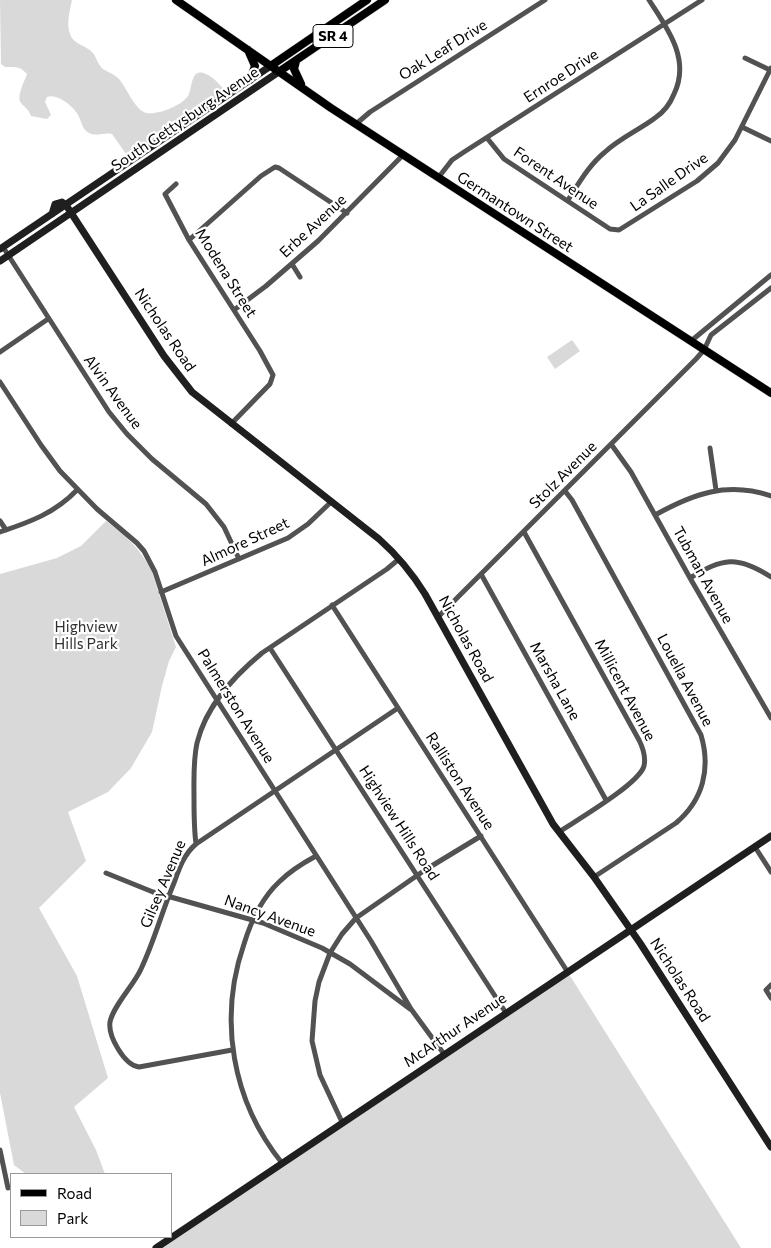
<!DOCTYPE html>
<html>
<head>
<meta charset="utf-8">
<style>
	body { margin:0 }
	#map { position:relative; width:771px; height:1248px; overflow:hidden; background:#fff; font-family:Commissioner,sans-serif }
	canvas { display:block }
	.legend { position:absolute; left:10px; top:1173px; width:162px; height:65px; box-sizing:border-box; background:#fff; border:1px solid #999; margin:0; padding:6px 9px; list-style:none; font-size:15px; color:#000 }
	.legend li { display:flex; align-items:center; gap:10px; height:25px }
	.legend b { width:25px; border:1px solid #999 }
</style>
</head>
<body>
<div id="map">
<canvas width="771" height="1248"></canvas>
<ul class="legend">
<li><b style="height:6px;background:#000"></b>Road</li>
<li><b style="height:14px;background:#d9d9d9"></b>Park</li>
</ul>
</div>
<script>
const g = document.querySelector('canvas').getContext('2d');
g.lineJoin = 'round';
function paint(path, color) {
  g.fillStyle = color;
  g.fill(path, 'evenodd');
}
function strokePath(path, color, width, dash) {
  g.strokeStyle = color;
  g.lineWidth = width;
  g.lineCap = dash ? 'butt' : 'round';
  g.setLineDash(dash || []);
  g.stroke(path);
}
function label(font, color, halo, rows, align = 'center') {
  g.font = font + ' Commissioner,sans-serif';
  g.lineWidth = 4.5;
  g.setLineDash([]);
  g.textBaseline = 'middle';
  g.strokeStyle = halo;
  g.fillStyle = color;
  for (const [text, x, y, turn = 0] of rows) {
    g.save();
    g.translate(x, y);
    g.rotate((+turn || 0) * Math.PI / 180);
    g.textAlign = isNaN(turn) ? turn : align;
    if (halo) g.strokeText(text, 0, 0);
    g.fillText(text, 0, 0);
    g.restore();
  }
}
const green = new Path2D(`
	M0,0H72C70,10 66,24 70,34C74,45 86,45 93,53C97,58 97,64 103,69C108,72 114,74 119,79C127,88 135,111 147,113C159,115 182,105 188,96C193,88 190,67 206,74C216,78 221,88 229,94L131,161L112,134C104,132 96,137 89,133C82,129 82,123 79,117C75,107 57,93 47,97L45,102L51,115L47,119L31,116C27,107 26,109 21,103C16,97 25,80 27,74C20,66 15,67 5,67L1,64Z
	M572,340L580,351L555,369L547,357Z
	M106,521C127,537 140,548 152,572L176,647L169,661L162,686L152,732L131,768L108,792L68,812L86,861L39,908L77,976L108,1078L74,1107L96,1150L105,1174H26L14,1165L0,1093V574L57,558L81,546Z
	M567,971L741,1248H156Z`);
const street = new Path2D(`
	M745,58L770,70
	M356,124L370,112L545,0
	M742,127L771,141
	M487,138L504,159L610,229L619,230L697,181L718,163L735,140L771,68
	M438,178L452,160L464,152L702,0
	M176,184L165,194L189,240L260,351L273,375L270,384L231,424
	M568,200C579,183 589,165 605,152C620,138 639,130 655,118C664,112 670,104 674,94C691,59 667,28 649,0
	M189,240L261,176L275,167L279,168L347,213
	M3,247L109,412L127,434L152,459L206,504L224,527L239,559
	M292,264L300,277
	M234,310L266,286L318,241L403,155
	M691,341L771,275
	M0,352L48,319
	M0,382L41,445L60,471L97,509L137,543L144,551L155,572L176,636L371,941L411,1009L444,1054
	M611,444L631,472L690,578L771,718
	M710,448L716,490
	M565,491L572,500L701,735C711,769 703,800 676,823L594,877
	M655,515C693,494 727,481 771,496
	M0,521L6,530
	M0,532C30,522 55,513 77,490
	M524,532L639,740C643,748 646,757 644,766C639,784 577,820 559,832
	M481,574L606,800
	M690,578C723,558 737,555 771,577
	M161,592L288,538L308,524L331,502
	M332,605L567,971
	M438,617L696,359L704,350L711,335L771,288
	M270,648L506,1013
	M196,844C194,829 194,813 194,798C194,780 193,761 197,743C206,706 233,677 262,653L387,569L399,559
	M755,847L771,872
	M106,873L153,892L263,923L322,948L350,964L410,1009
	M771,985L766,990L771,998
	M232,1050L139,1067C124,1065 108,1036 110,1022C113,1006 134,985 141,969C154,942 162,911 174,883C179,869 184,854 196,844L398,708
	M342,1122L320,1075L312,1041L315,1001L319,982L330,953L342,934L356,918L425,870L481,836
	M0,1150L8,1188
	M282,1163C232,1101 218,1019 244,944C251,921 261,899 279,882C290,871 303,863 316,856`);
const secondary = new Path2D(`
	M52,214L55,204L62,202L66,205L164,356L192,392L379,539C397,555 412,573 425,594L553,824L594,877L640,943L771,1147
	M0,249L272,65
	M0,261L280,71
	M156,1248L771,836`);
const primary = new Path2D(`
	M176,0L331,108L771,393
	M248,50L255,66L250,80
	M296,61L294,69L301,84
	M272,65L367,0
	M280,71L385,0`);
const shields = [
	[333,36,40]
];
const shieldNames = [
	["SR 4",333,36]
];
const streetNames = [
	["Oak Leaf Drive",443,50,-32],
	["Ernroe Drive",561,76,-33],
	["South Gettysburg Avenue",185,119,-34],
	["Forent Avenue",556,178,34],
	["La Salle Drive",669,182,-35],
	["Germantown Street",515,212,33],
	["Erbe Avenue",313,226,-43],
	["Modena Street",226,273,58],
	["Nicholas Road",165,330,56],
	["Alvin Avenue",113,392,54],
	["Stolz Avenue",563,475,-45],
	["Almore Street",245,542,-25],
	["Tubman Avenue",703,575,61],
	["Nicholas Road",466,639,61],
	["Louella Avenue",685,680,62],
	["Marsha Lane",555,681,61],
	["Millicent Avenue",625,690,62],
	["Palmerston Avenue",236,706,58],
	["Ralliston Avenue",460,781,57],
	["Highview Hills Road",399,823,57],
	["Gilsey Avenue",163,884,-67],
	["Nancy Avenue",270,916,20],
	["Nicholas Road",680,980,57],
	["McArthur Avenue",455,1030,-34]
];
const parkNames = [
	["Highview",86,627],
	["Hills Park",86,644]
];
paint(green, '#d9d9d9');
strokePath(primary, '#dbdbdb', 9);
strokePath(street, '#525252', 5);
strokePath(secondary, '#1f1f1f', 7);
strokePath(primary, '#000', 8);
for (const [x, y, w] of shields) {
  const box = new Path2D();
  box.roundRect(x - w / 2, y - 11.5, w, 23, 4);
  g.fillStyle = '#fff';
  g.fill(box);
  strokePath(box, '#000', 1);
}
label('bold 14px', '#000', null, shieldNames);
label('15px', '#000', '#fff', streetNames);
label('15px', '#303030', '#fff', parkNames);
</script>
</body>
</html>
